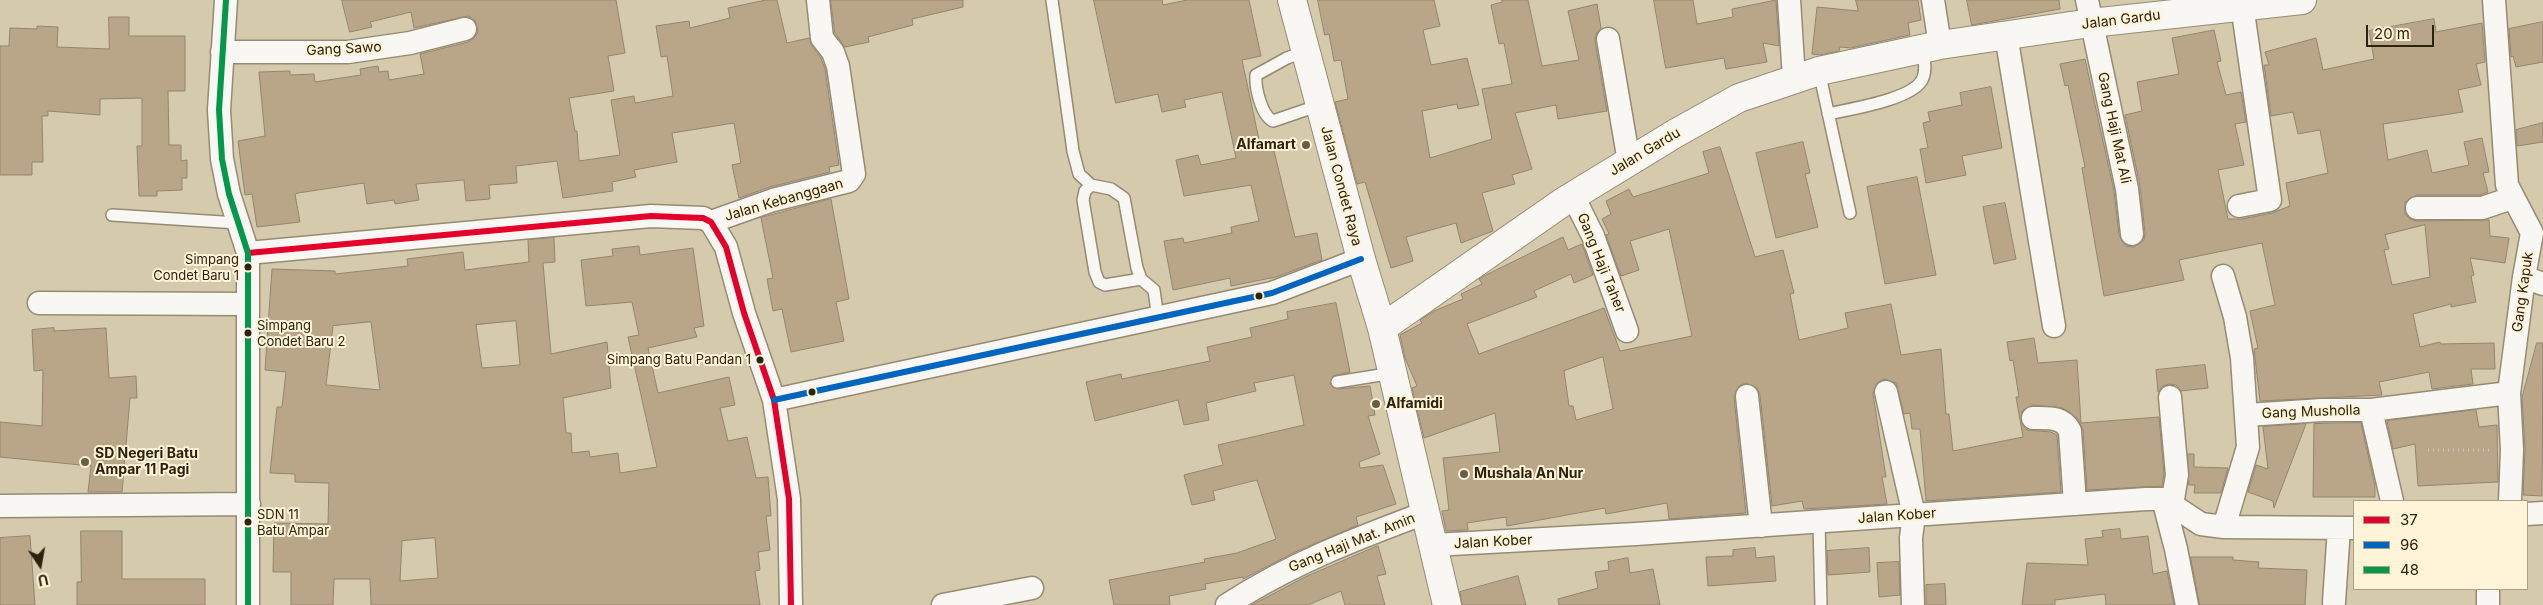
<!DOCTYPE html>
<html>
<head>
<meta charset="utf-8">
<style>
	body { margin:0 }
	#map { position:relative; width:2543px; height:605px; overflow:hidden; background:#d6caac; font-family:Inter,sans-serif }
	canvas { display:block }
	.legend { position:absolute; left:2353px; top:500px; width:175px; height:90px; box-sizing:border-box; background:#fff3d8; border:1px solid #aba087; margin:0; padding:6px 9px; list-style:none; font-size:15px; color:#2c230e }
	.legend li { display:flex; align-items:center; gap:10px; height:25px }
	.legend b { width:25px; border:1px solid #aba087 }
	.north { position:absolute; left:15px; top:540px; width:50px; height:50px; -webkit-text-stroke:4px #fff3d8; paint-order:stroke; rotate:168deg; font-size:14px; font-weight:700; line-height:20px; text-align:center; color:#2c230e }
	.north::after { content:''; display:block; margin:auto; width:18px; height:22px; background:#2c230e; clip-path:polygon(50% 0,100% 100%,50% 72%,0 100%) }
	.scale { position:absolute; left:2366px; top:25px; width:68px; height:22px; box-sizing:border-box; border:2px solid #2c230e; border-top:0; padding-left:6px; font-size:15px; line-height:18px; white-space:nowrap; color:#2c230e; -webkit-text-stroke:4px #fff3d8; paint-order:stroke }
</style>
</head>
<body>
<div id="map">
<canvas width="2543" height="605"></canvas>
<ul class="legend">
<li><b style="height:6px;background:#e4002b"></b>37</li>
<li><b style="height:6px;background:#0065bd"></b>96</li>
<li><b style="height:6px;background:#04994a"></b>48</li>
</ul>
<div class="north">U</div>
<div class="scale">20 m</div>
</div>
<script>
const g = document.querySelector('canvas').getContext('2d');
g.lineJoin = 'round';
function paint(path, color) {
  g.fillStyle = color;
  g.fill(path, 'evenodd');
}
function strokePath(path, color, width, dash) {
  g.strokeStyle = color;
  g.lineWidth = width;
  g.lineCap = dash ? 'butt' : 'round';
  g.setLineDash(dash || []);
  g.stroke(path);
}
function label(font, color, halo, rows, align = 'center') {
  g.font = font + ' Inter,sans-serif';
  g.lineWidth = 4;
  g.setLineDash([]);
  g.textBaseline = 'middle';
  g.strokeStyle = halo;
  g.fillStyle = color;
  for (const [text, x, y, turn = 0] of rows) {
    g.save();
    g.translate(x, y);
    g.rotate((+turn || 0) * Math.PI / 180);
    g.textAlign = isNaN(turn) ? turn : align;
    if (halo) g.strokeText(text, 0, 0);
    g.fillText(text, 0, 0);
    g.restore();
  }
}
const building = new Path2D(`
	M342,0H616L625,53L608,56L614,91L569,98L575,131H577L579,161L620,155L611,100L634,96L635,103L673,96L667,56L661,57L656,26L689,21L690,28L730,18L728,8L766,0H777L787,43L809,38L812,46L821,58L825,69L839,165L829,167L830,172L770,187L739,198L732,165L741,163L734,123L672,133L677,162L634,170L636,177L612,182L613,191L563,198L557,161L516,166L517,183L489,185L490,199L466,201L464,180L416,184L419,200L395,204L394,200L367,204L364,183L298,193L295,194L300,222L257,227L252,194L245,195L238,141L265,136L259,72L290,71V75L314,74L315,82L361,75L360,69L378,66L379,72L388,71L389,80L424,74L420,54L468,42L474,38L478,32L475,20L468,16L414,28L411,12L370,22L372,27L350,32Z
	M831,0H963V7L912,19L913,25L868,37L869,42L845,47L835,33Z
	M1094,0H1162L1163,5L1187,0H1249L1261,56L1242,60L1261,149L1273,147L1295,237L1317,233L1322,260L1276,277L1231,286L1230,278L1173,290L1164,241L1183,238L1184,243L1232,233L1231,227L1259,221L1251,185L1184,196L1176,160L1198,155L1201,165L1236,158L1222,92L1184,100L1186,107L1162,112L1158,94L1116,103Z
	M1318,0H1434L1440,26L1423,30L1431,65L1467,58L1479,105L1458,109L1457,104L1422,111L1430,158L1492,139L1482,89L1512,84L1504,43L1499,44L1491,5L1502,2V0H1528L1542,66L1579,60L1568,11L1597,4L1601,28L1596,34L1595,41L1607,111L1558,119L1556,105L1515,113L1532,169L1512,175L1515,184L1482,193L1493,231L1461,243L1456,223L1406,237L1413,261L1391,268L1365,182L1357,184L1335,102L1348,99L1341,60L1334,61L1329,34L1325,35Z
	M1654,0H1693L1697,24L1733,17L1732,9L1776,0L1779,46L1763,43L1767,62L1726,69L1724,58L1666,68Z
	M1856,0H1918L1921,20L1908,23L1910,35L1851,48L1840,47L1839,51L1820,55L1812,54L1817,7L1858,11Z
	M1967,0H2059L2060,9L1972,25Z
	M109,17H129V36H185V91H168L169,145H181V161L187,160V178H182V190L157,191V196H139L137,146H142V98L100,99V115L48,111V116H42L43,162H32V175H0V46H9L10,28L37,29V26L58,27L57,47L109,49Z
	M2434,19L2436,32L2482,23L2485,62L2476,64L2481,85L2458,90L2463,112L2383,124L2388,160L2427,150L2432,173L2469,165L2464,142L2482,138L2489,172L2483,173L2488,192L2480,195H2417L2405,202V214L2410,219L2417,221L2489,220L2490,236L2509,238L2505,263L2470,258L2474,275L2471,276L2476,302L2451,307V304L2413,314L2420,347L2440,342L2441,344L2494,343L2495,369H2471L2473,384L2432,389L2429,372L2379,382L2382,395L2260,401L2254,349L2258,348L2250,311L2275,305L2262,243L2179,260L2184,280L2104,296L2082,168L2085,167L2068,85L2065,86L2060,64L2085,59L2114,191L2119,235L2126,246L2134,247L2144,240L2145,233L2140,186L2125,115L2142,111L2137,82L2179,74L2172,38L2214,30L2221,61L2217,62L2226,95L2241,92L2246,122L2235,124L2244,165L2218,170L2228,219H2242L2272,213L2290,206L2286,183L2328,173L2320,130L2298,134L2293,112L2271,116L2264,65H2269L2265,52L2316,38L2323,70L2374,59L2369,31ZM2425,225L2430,277L2392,285L2384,250L2389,249L2385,235Z
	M2543,22V62L2516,67L2513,56L2511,57L2509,29Z
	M1991,87L2002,148L1962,156L1966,175L1926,183L1920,149L1928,148L1923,123L1930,121L1928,112L1962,105L1960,93Z
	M2543,123V142L2517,146L2516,130Z
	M1803,142L1810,173L1805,174L1818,227L1776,238L1756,153Z
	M1720,147L1755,257L1783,250L1794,293L1790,294L1799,340L1848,328L1845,313L1891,304L1901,355L1941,349L1946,414H1949L1953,451L2023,437L2016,397H2019L2013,360L2010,361L2007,342L2034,338L2038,363L2077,360L2081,423L2159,417L2164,474L2162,486L2087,490L2083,430L2078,419L2063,408L2033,405L2022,411V424L2027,430L2051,432L2057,435L2061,492L1926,501L1920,429H1912L1910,413L1904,414L1896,383L1884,379L1877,383L1873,394L1886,477H1882L1887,504L1804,509L1802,501L1772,506L1760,395L1757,388L1746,383L1739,386L1734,397L1746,513L1669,519L1667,503L1606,514L1605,508L1507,526L1506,517L1467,523L1468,530L1446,531L1442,511L1449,510L1443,458L1500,452L1495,413L1424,438L1412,388L1417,386L1405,358L1400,335L1422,323L1420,320L1434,311L1463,299L1461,294L1482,284L1479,279L1484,276L1563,237L1568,250L1582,244L1593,275L1574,283L1571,274L1534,291L1537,297L1467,324L1479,354L1604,308L1620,351L1692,336L1669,229L1630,241L1639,270L1621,276L1606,235L1609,234L1602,219L1611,214L1606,201L1629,189L1633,197L1709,173L1703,152ZM1603,357L1613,409L1576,420L1573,406H1569L1564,371Z
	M1917,177L1936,275L1885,284L1867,187Z
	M831,199L849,299L836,302L844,341L791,352L782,309L773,311L767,279L773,278L761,218Z
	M2005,203L2016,259L1994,264L1983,207Z
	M554,238L555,262L543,263L551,354L607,342L611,388L563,398L566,433H571L572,453L589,451L590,457L618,453L620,473L657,467L628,337L639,335L632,302L586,306L581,260L613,256L612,249L639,246L640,255L693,248L704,326L694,328L697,337L648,348L658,393L729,377L735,405L720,408L728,441L747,437L756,478L768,477L771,516H766L770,550L758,552L760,570L755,571L760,605H371L370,579H334L333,605H291V572H273L274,523L328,524L329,483L295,482V474L270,473L277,407H282L286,372L265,370L272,269L335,271V274L408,266L407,259L463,252L465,270L529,262L528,240ZM516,321L520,365L482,368L476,325ZM371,322L380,390L326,385L333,326ZM435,538L438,578L400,581L402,541Z
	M1336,303L1350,372L1333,376L1330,384L1338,389L1370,386L1375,415L1368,416L1380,454L1359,462L1360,468L1383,465L1396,504L1356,517L1358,525L1293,553L1243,579V577L1205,584L1206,589L1169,596L1170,605H1114L1109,580L1205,562L1204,559L1237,553L1276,539L1257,480L1213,491L1215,500L1192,505L1184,475L1223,465L1218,445L1304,425L1294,375L1254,383L1256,391L1206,403L1209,420L1184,425L1178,400L1095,421L1086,382L1121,374L1122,379L1210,361L1207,347L1252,337L1250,328L1288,319L1287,312Z
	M54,328V331L106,328L109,378L136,376L137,398H130L122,492H88L91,466L0,457V422L42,426L43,370L34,371L32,330Z
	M2537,343H2543L2542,496L2523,495L2525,449L2522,398Z
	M2205,365L2208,388L2181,391L2176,385L2169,384L2163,386L2158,392L2156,370Z
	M2476,410L2479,427L2497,425L2498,482L2418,486L2415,444L2393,449L2387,421Z
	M2361,423L2375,486V497H2313L2314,424Z
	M2306,424L2277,500L2274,508L2273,501L2248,492L2256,465L2268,469L2263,427Z
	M2188,454H2194V467L2228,468L2221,493H2194L2195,485H2189Z
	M2120,529L2121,539L2148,536L2153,574L2167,571L2174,605H2106L2105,594L2055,600V605H2022L2027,563L2088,565L2085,539L2103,537L2102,531Z
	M81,531H122V579H205V605H77V582H81Z
	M30,536L35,605H0V538Z
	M1378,546L1386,574L1377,576L1385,605H1345L1341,591L1308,605H1252L1305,577Z
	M1755,548L1756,558L1774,556L1776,581L1708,586L1706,557L1733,556V550Z
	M1869,548L1870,572L1828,575L1827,551Z
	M2191,557H2233V560L2259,562L2258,568L2307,570L2305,605H2200Z
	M1628,558L1630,573L1653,569L1660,605H1559L1558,599L1598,588L1595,572L1609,570L1608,562Z
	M1899,562L1900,595L1879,597L1877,563Z
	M1518,576L1526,605H1462L1460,592Z
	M1945,584L1946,605H1926V585Z`);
const path = new Path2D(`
	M2428,450H2490`);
const lane = new Path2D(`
	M1052,0L1073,151L1079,174L1091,185L1111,189L1124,198L1137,268L1141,279L1154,290L1158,319
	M1306,51L1287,58L1256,75C1255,87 1261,115 1273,121L1320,105
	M1819,71L1850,213
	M1828,114C1849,109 1911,100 1922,80C1927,71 1924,58 1923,49
	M1091,185L1085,191L1083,200L1095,272L1099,282L1105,285L1141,279
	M112,215L238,223
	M1337,382L1393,373
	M1819,522L1821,605`);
const street = new Path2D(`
	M226,0L219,110L222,159L229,194L248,253V605
	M1789,0L1794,79
	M1933,0L1940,45
	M2087,0L2127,189L2132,234
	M2494,0L2507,185L2532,233L2524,277L2509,393L2512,450L2510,501
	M2006,35L2054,326
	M1608,39L1629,162
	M222,52H348L410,43L465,29
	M1573,196L1593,236L1627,331
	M2239,206L2270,200L2242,5
	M2417,208H2482L2512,198
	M711,222L773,200L849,181L854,174L838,66L833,52L822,38L818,0
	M248,253L651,216L703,218L711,222L726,247L744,313L774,400L789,499L791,605
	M2223,276L2235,317L2242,358L2248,447L2224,527
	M2524,277L2543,284
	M39,303L246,304
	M1886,392L1914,515L1911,538L1913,605
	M1747,396L1761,526
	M2170,397L2177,475L2172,505
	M774,400L1272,293L1361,259
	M2371,410L2392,501
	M2247,415L2322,410H2371L2509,393
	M2033,418C2047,418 2063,416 2070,431L2075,504
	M2163,499L2176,549L2187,605
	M0,506L249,504
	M2527,514L2543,513
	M1433,545L1636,534L2146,499H2163L2201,524L2224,527L2354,528
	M2334,602L2339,528
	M943,605L1032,588
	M1227,605C1290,564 1355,539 1425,513
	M2488,605V589`);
const secondary = new Path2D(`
	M1292,0L1361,259L1382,328L1447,605
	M1382,328L1563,202L1676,133L1739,98L1819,71L1940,45L2091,23L2302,0`);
const bus1 = new Path2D(`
	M248,253L651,216L703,218L711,222L726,247L744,313L774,400L789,499L791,605`);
const bus2 = new Path2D(`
	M774,400L1272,293L1361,259`);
const bus3 = new Path2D(`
	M226,0L219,110L222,159L229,194L248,253V605`);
const markers = [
	[1306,145,5,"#685d45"],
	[248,267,4.5,"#2c230e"],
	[1259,296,4.5,"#2c230e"],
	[248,333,4.5,"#2c230e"],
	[760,360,4.5,"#2c230e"],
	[812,392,4.5,"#2c230e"],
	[1376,404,5,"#685d45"],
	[85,462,5,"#685d45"],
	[1464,474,5,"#685d45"],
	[248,522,4.5,"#2c230e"]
];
const busNames = [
	["Simpang",239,260],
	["Condet Baru 1",239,276],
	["Simpang",257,326,"left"],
	["Condet Baru 2",257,342,"left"],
	["Simpang Batu Pandan 1",751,360],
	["SDN 11",257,515,"left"],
	["Batu Ampar",257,531,"left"]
];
const streetNames = [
	["Jalan Gardu",2121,20,-7],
	["Gang Sawo",344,49,-3],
	["Gang Haji Mat Ali",2114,128,78],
	["Jalan Gardu",1645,152,-31],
	["Jalan Condet Raya",1341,186,75],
	["Jalan Kebanggaan",784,200,-16],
	["Gang Haji Taher",1601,263,68],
	["Gang Kapuk",2523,292,-82],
	["Gang Musholla",2311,412,-2],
	["Jalan Kober",1897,516,-4],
	["Jalan Kober",1493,542,-3],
	["Gang Haji Mat. Amin",1352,543,-22]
];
const poiNames = [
	["Alfamart",1296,145,"right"],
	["Alfamidi",1386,404],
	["SD Negeri Batu",95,454],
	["Ampar 11 Pagi",95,470],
	["Mushala An Nur",1474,474]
];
paint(building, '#b9a689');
strokePath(building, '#918570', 1);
strokePath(lane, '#958b73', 14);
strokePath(street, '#958b73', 25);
strokePath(secondary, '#958b73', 30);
strokePath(path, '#c9c6bd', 3, [1, 4]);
strokePath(lane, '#f9f7f3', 11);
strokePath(street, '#f9f7f3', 22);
strokePath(secondary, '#f9f7f3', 28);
strokePath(bus1, '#e4002b', 6);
strokePath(bus2, '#0065bd', 6);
strokePath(bus3, '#04994a', 6);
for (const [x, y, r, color] of markers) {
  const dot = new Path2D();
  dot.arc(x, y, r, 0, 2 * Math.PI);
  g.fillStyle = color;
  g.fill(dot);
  strokePath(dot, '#fff3d8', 2);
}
label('13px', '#2c230e', '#fff3d8', busNames, 'right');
label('14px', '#2c230e', '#fff3d8', streetNames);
label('bold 14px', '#2c230e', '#fff3d8', poiNames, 'left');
</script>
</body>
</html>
